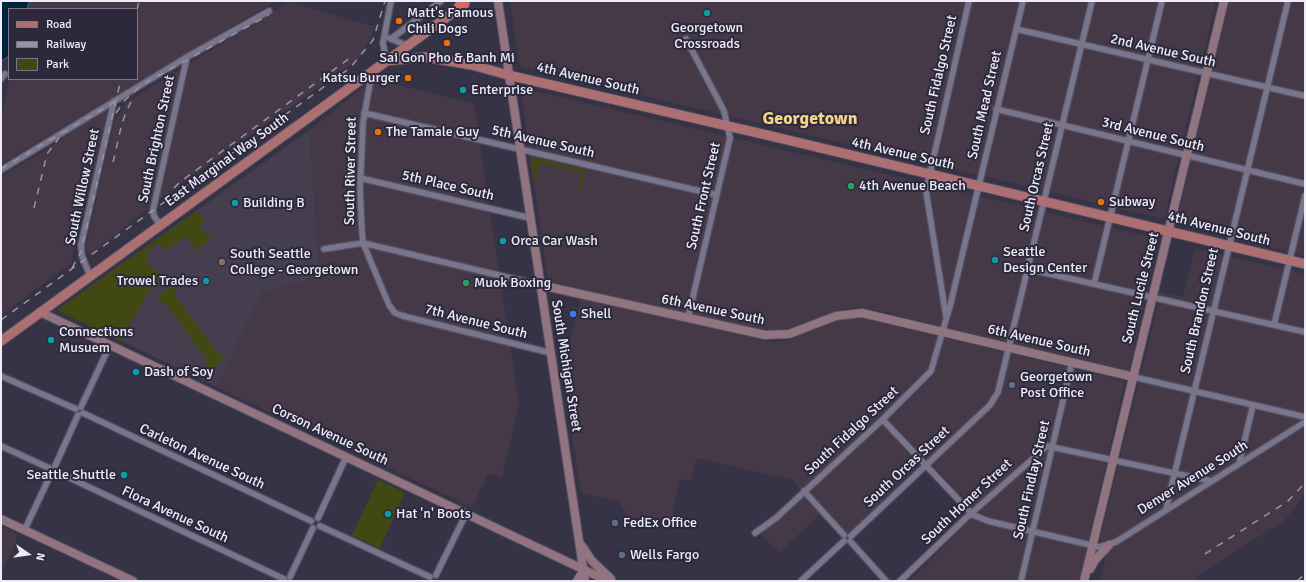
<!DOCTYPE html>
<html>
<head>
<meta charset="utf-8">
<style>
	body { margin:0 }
	#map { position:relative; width:1306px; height:582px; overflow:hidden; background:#363347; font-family:Signika,sans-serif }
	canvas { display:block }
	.frame { position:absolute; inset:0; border:2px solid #edecf9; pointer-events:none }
	.legend { position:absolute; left:8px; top:8px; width:130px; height:72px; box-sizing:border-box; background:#2c293c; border:1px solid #797788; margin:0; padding:5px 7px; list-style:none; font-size:12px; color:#edecf9 }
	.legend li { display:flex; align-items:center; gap:8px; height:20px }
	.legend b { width:20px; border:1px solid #797788 }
	.north { position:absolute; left:8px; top:534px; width:40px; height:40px; -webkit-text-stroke:3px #2c293c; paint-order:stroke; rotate:103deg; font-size:11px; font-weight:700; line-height:16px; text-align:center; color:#edecf9 }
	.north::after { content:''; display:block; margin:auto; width:14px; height:18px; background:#edecf9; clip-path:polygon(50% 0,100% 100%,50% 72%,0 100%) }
</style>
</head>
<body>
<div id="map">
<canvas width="1306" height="582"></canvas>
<div class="frame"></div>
<ul class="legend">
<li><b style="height:5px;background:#ac7073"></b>Road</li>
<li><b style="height:5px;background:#9795a5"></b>Railway</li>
<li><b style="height:11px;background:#424812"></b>Park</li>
</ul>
<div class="north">N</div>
</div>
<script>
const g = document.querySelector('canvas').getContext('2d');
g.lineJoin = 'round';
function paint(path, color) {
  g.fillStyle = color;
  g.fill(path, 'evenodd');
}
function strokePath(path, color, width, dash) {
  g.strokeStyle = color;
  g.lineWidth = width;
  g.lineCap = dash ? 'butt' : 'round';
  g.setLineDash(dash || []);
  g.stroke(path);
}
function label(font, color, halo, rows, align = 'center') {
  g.font = font + ' Signika,sans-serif';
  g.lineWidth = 4;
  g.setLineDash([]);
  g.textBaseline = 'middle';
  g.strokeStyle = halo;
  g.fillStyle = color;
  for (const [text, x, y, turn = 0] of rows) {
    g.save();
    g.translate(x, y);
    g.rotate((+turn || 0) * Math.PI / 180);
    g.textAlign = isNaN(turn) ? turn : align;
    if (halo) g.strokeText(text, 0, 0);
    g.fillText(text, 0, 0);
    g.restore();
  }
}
const industrial = new Path2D(`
	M29,1H272L270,4L1,164V120L9,79H137V9H27Z
	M510,1H1216L1164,219L522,67L519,63Z
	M1229,1H1305V256L1180,225L1177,220Z
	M289,2L376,27L364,50L356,61L157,201L89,256L86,246L112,132L114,122L127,101L137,96Z
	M374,79L474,104L519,404L502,477L488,474L472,507L217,387L262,292L298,283L320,275L310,135L308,131Z
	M527,89L1159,239L1128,373L874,310L858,307L838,310L780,331H764L548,281L521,92Z
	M108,108L71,263L1,315V176L41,153Z
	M1195,249L1305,274V491L1300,501L1285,520L1197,576L1200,581H1100L1109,542H1102L1100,539L1161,292L1183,297Z
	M580,299L771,342L786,341L843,318L859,317L1125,381L1079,581H910L977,512L926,458L849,533L844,531L825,509L779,553L759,531L801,490L793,480L696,458L691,481L680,479L672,513L674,514L672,522L642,516L632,523L619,502L581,493L563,375Z
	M1,526L13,531L17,536L16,542L1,573Z`);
const education = new Path2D(`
	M308,131L310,135L320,275L298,283L262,292L217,387L57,310Z`);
const green = new Path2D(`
	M531,157L585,170L580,191H578L581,175L579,172L540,163L536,177L540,178V181L533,179Z
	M197,211L205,222L200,226L211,239L183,259L195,249L186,236L165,251L159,243L146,252L149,256L146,257L150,262L148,264L153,271L156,269L164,280C146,286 130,325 122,342L57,310Z
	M170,287H173L177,291L174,294L219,355L224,354L216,369L210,368L205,365L208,362L164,301L160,304L158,296Z
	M378,480L405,493L380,548L352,535Z`);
const water = new Path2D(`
	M1,1H29L27,9H9V56L1,61Z`);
const street = new Path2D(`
	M1016,29L1305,96
	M389,38L408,46
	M391,39L441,1
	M686,39L724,111L730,138L688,318
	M386,61L383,43L391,1
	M372,72L363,123L360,191L362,231L363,243L389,305L395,313L403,316L551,353
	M1,79L5,74
	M996,109L1305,184
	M364,113L717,195
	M1,170L187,57L269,11
	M360,178L530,218
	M160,225L154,216L153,210L187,57
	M324,249L363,243L540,285
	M1028,269L1305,332
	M90,276L82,256L81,245L114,101
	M1094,284L1162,1
	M946,316L926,191L969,1
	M1274,325L1305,196
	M1,376L76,409
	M1134,377L1305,417
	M81,407L110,345
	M83,413L311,521
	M883,420L973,515L988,521L1099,547L1116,542L1305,422
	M1,446L49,468
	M1239,464L1253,405
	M55,466L78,415
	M57,472L284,579
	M804,491L844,535
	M1166,509L1288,1
	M318,518L346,457
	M320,526L430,577
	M25,529L51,474
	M755,533L776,518L881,421L931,371L950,306L1023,1
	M851,536L990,405L998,392L1092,1
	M850,541L886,581
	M436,575L466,514
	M290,577L313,528
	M801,581L844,541
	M900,581L966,518L1047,446L1211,481
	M1021,581L1072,362`);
const secondary = new Path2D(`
	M498,1L585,581
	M540,285L765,335L789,334L836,316L862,313L1134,377
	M40,312L608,581
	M1,519L133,581
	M582,546L592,561L611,579
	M1090,569L1095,560L1109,545
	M577,581L584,570
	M1084,581L1224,1`);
const primary = new Path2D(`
	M386,61L425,57L472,65L508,75L771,136L1305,264
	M1,341L465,4`);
const highway = new Path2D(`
	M459,8L464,1`);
const rail = new Path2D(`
	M137,10L139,1
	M116,113L126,99L143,84L269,15
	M113,162C119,140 121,115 135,96
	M1,169L118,100
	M164,198L180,182L354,55
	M34,208L47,154L59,138
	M72,268L81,252L121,79
	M1,320L350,68L373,40L385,1
	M1205,554L1288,501L1305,483
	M1297,581L1305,574`);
const markers = [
	[707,13,4,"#0f9aa8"],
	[399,21,4,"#e8710a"],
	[447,43,4,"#e8710a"],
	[408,78,4,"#e8710a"],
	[463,90,4,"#0f9aa8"],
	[378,132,4,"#e8710a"],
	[851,186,4,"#2e9e5b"],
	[1101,202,4,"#e8710a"],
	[235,203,4,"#0f9aa8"],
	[503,241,4,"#0f9aa8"],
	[995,260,4,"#0f9aa8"],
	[222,262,4,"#8d6e63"],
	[206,281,4,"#0f9aa8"],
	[466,283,4,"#2e9e5b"],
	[573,314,4,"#3f7fe0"],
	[51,340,4,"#0f9aa8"],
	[136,372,4,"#0f9aa8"],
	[1012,385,4,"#5c6f8a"],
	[124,475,4,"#0f9aa8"],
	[388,514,4,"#0f9aa8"],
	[615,523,4,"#5c6f8a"],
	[622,555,4,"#5c6f8a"]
];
const poiNames = [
	["Matt's Famous",407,13],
	["Chili Dogs",407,29],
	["Georgetown",707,28,"center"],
	["Crossroads",707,44,"center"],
	["Sai Gon Pho & Banh Mi",447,58,"center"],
	["Katsu Burger",400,78,"right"],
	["Enterprise",471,90],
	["The Tamale Guy",386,132],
	["4th Avenue Beach",859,186],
	["Subway",1109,202],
	["Building B",243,203],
	["Orca Car Wash",511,241],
	["Seattle",1003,252],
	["Design Center",1003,268],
	["South Seattle",230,254],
	["College - Georgetown",230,270],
	["Trowel Trades",198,281,"right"],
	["Muok Boxing",474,283],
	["Shell",581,314],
	["Connections",59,332],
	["Musuem",59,348],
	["Dash of Soy",144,372],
	["Georgetown",1020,377],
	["Post Office",1020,393],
	["Seattle Shuttle",116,475,"right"],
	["Hat 'n' Boots",396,514],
	["FedEx Office",623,523],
	["Wells Fargo",630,555]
];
const streetNames = [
	["2nd Avenue South",1163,51,13],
	["South Fidalgo Street",939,75,-77],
	["4th Avenue South",588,79,13],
	["South Mead Street",985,105,-77],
	["3rd Avenue South",1153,135,14],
	["South Brighton Street",157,139,-78],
	["5th Avenue South",543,142,13],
	["4th Avenue South",903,154,13],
	["East Marginal Way South",227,160,-36],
	["South River Street",351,171,-89],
	["South Orcas Street",1037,177,-77],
	["5th Place South",448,186,13],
	["South Willow Street",83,187,-78],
	["South Front Street",704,196,-77],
	["4th Avenue South",1219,229,14],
	["South Lucile Street",1141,288,-76],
	["6th Avenue South",713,310,12],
	["South Brandon Street",1200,311,-77],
	["7th Avenue South",476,322,14],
	["6th Avenue South",1039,341,13],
	["South Michigan Street",566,366,81],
	["South Fidalgo Street",852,431,-43],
	["Corson Avenue South",330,435,25],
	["Carleton Avenue South",202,457,25],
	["South Orcas Street",907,467,-43],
	["Denver Avenue South",1193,478,-32],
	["South Findlay Street",1032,480,-77],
	["South Homer Street",967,502,-43],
	["Flora Avenue South",175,515,25]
];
const districtNames = [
	["Georgetown",810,119]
];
paint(industrial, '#453948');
paint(education, '#453e4e');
paint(green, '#424812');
paint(water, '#00223d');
strokePath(water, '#475f75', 1);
strokePath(street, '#545162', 8);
strokePath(secondary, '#545162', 10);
strokePath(primary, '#545162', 11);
strokePath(highway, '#545162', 13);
strokePath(street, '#78758c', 5.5);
strokePath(secondary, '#927380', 8);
strokePath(primary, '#ac7073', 9);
strokePath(highway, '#ce6d63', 11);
strokePath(rail, '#9795a5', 1.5, [7, 7]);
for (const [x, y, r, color] of markers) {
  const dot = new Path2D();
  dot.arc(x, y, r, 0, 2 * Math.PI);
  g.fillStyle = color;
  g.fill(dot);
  strokePath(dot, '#2c293c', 1.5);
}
label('14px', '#edecf9', '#2c293c', poiNames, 'left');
label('14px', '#edecf9', '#2c293c', streetNames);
label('bold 18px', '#f5d288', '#2c293c', districtNames);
</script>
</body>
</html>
